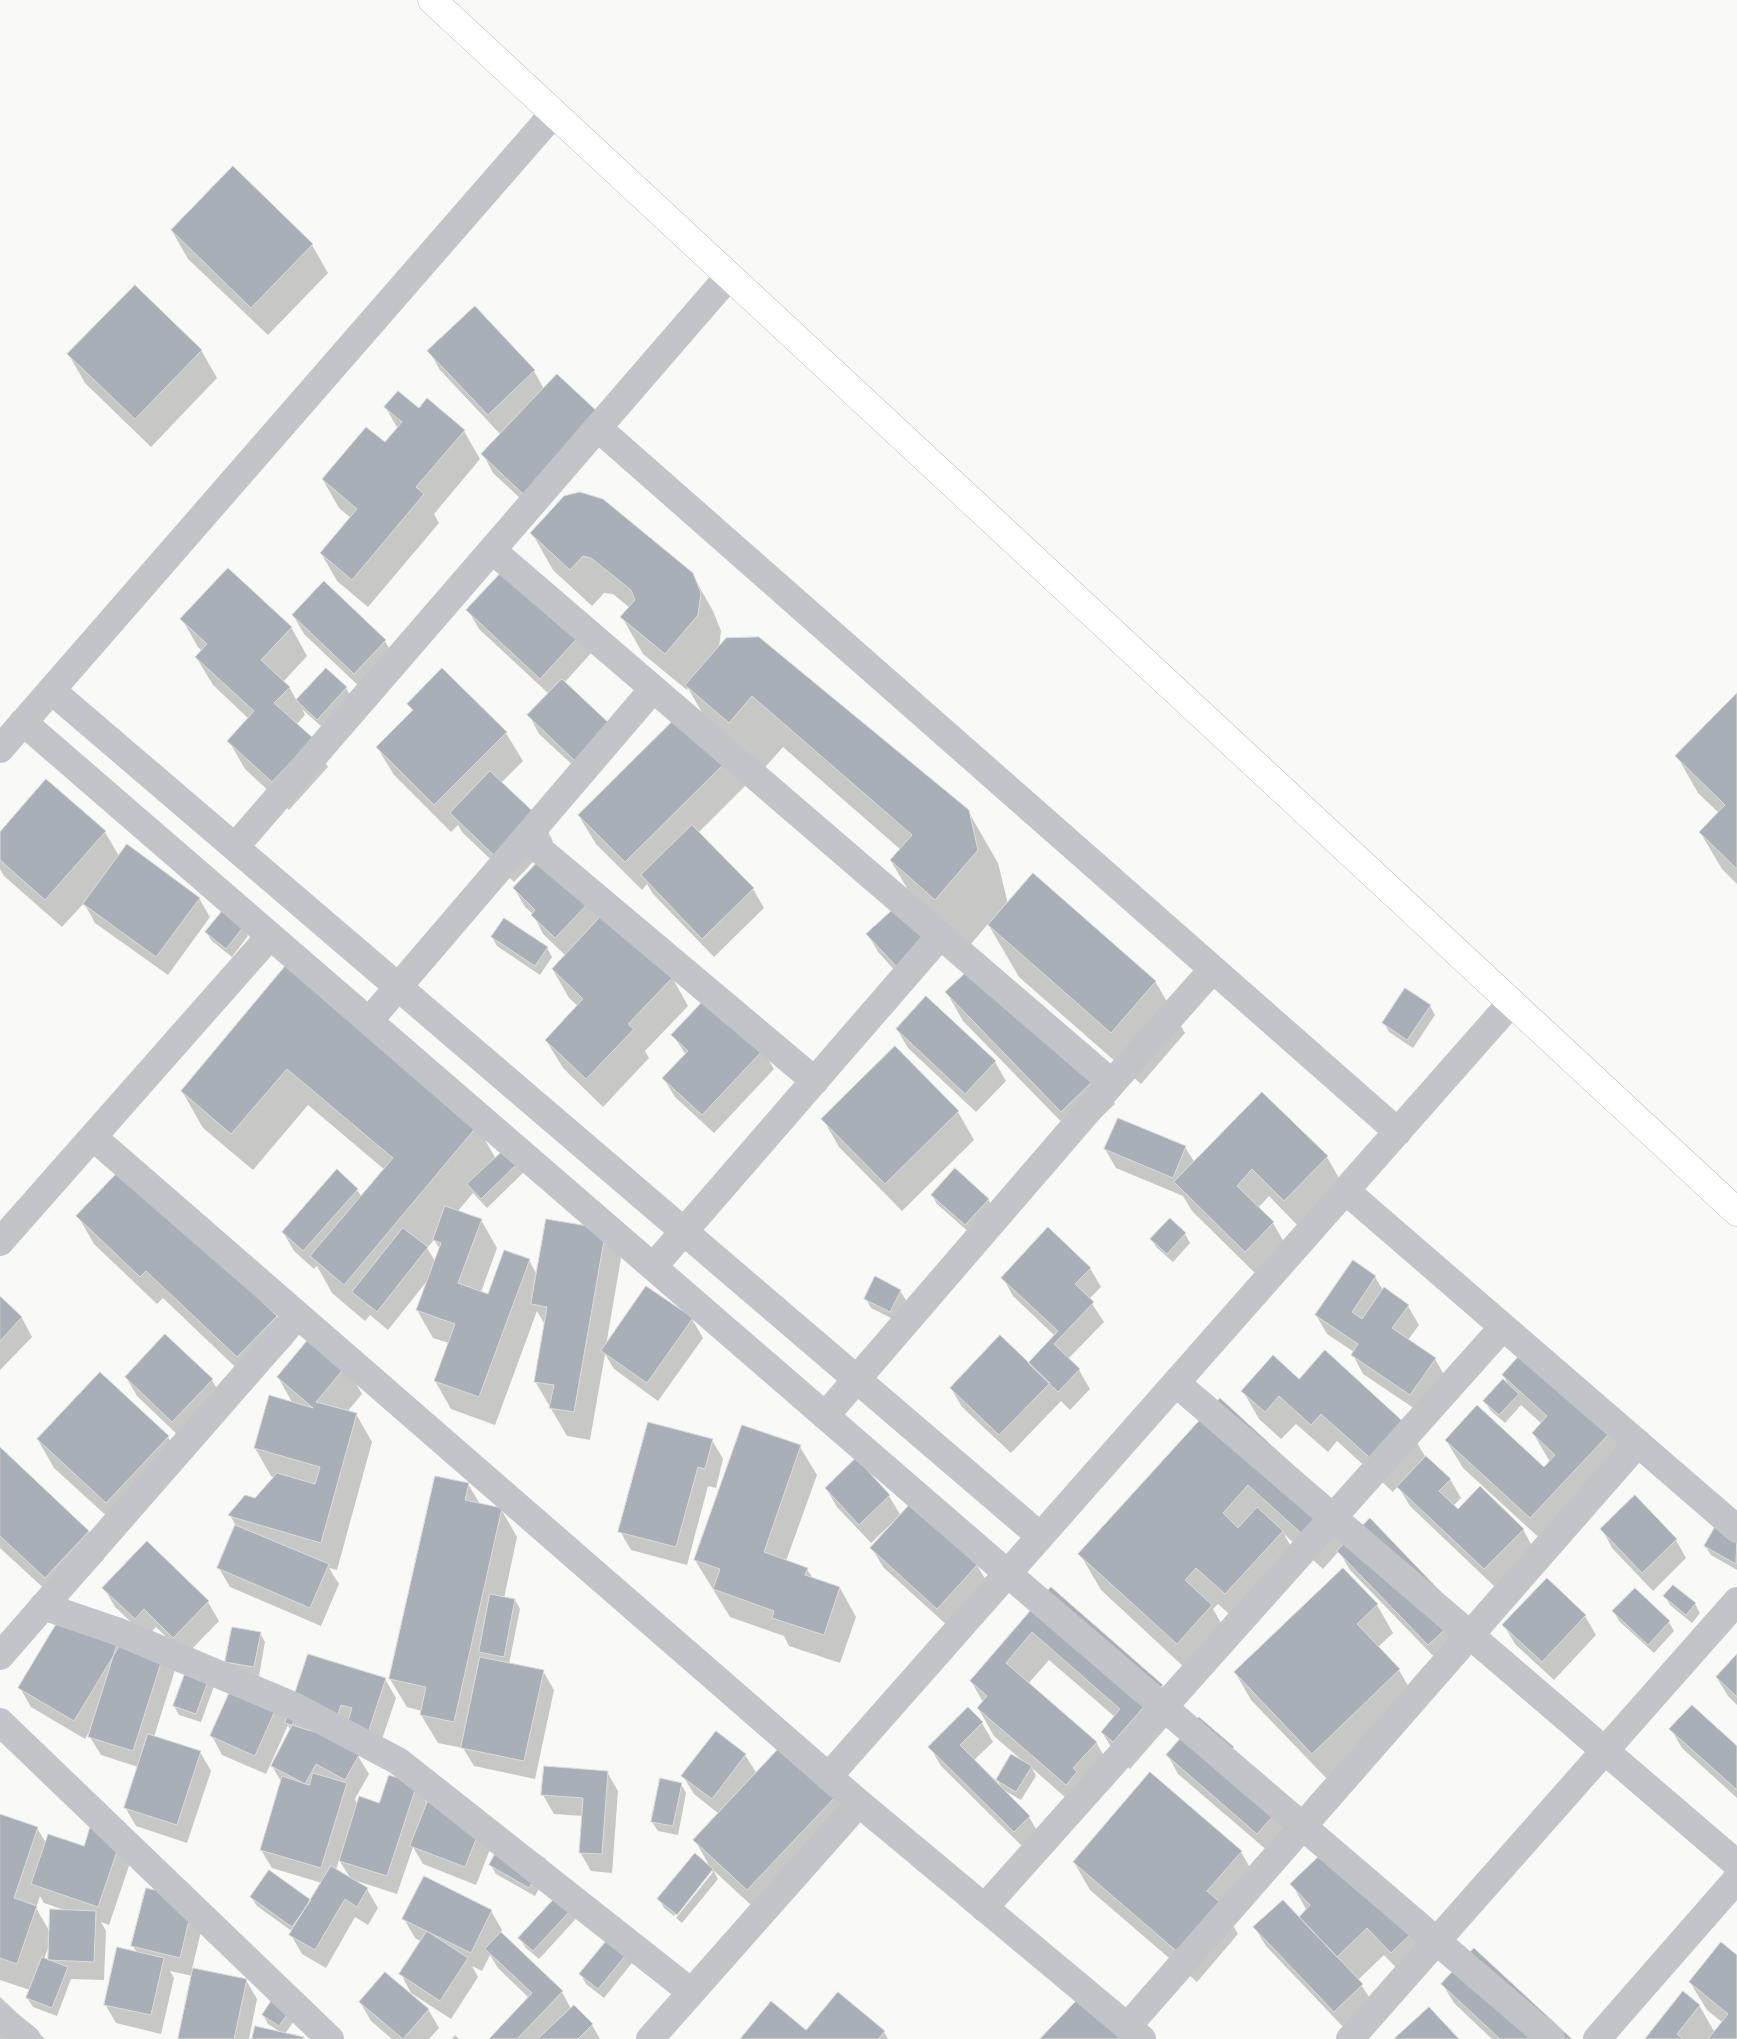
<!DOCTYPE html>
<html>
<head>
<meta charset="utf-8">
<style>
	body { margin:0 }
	canvas { display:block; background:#f9faf8 }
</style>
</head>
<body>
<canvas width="1737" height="2039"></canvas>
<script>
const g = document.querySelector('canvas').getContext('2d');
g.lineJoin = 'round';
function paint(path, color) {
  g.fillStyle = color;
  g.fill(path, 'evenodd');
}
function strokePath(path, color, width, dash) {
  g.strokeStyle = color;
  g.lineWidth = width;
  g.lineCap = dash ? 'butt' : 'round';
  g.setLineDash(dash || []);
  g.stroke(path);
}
const shadow = new Path2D(`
	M172,231L312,245L328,273L268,335L188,259Z
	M201,350L217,378L151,447L85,383L69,355Z
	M429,351L534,371L544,389L536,513L493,473L483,454L501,435L440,370Z
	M386,408L419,409L464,431L480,459L434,514L439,523L368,607L337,581L321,553L351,518L339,508L323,480L385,444L398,429Z
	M532,533L692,574L713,611L721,631L719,648L968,811L998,863L1008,904L1155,981L1185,1033L1141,1084L1019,977L988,924L965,951L921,912L891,861L901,850L783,747L759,774L716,737L688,688L687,690L643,654L622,617L630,608L613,594L604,593L592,606L553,570Z
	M511,564L594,650L564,683L589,780L539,734L529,715L549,694L479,629L468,610Z
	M324,583L385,641L396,660L365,692L304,634L293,615Z
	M182,619L291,627L307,656L283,682L289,687L297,701L326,670L346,688L351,697L323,728L302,709L305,715L296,725L312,739L328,767L289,810L245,769L229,741L249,719L213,685L196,657L202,651L198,647Z
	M442,669L506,733L523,761L501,783L543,822L553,841L514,882L462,832L458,825L451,832L394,775L377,747L413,712L408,704Z
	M1737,695V884L1722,869L1700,832L1719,813L1698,793L1677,756Z
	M686,709L748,783L698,833L753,889L764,908L714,957L653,894L647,884L642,890L596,844L579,816Z
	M105,832L119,856L199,898L210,917L168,975L95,923L84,903L62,927L4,876L0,869V834Z
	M549,852L672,977L688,1006L645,1051L649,1058L603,1107L563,1068L546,1040L578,1006L569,998L553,970L566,956L543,934L533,914L525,907L514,888Z
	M243,927L248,936L232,957L212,941L206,932Z
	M868,935H927L907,984L879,953Z
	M492,937L547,948L552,957L540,975L497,946Z
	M287,966L477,1126L496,1159L506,1149L524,1172L487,1208L473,1193L458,1211L481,1220L497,1248L481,1292L489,1295L529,1260L537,1275L605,1230L621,1258L606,1346L692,1319L703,1338L658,1401L614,1369L605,1354L590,1440L567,1436L535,1381L545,1325L537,1311L495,1425L451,1409L435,1381L449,1343L433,1338L417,1310L427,1281L388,1330L370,1315L365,1321L332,1293L317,1266L314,1269L294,1251L283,1232L338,1171L357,1190L362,1197L385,1170L308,1105L253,1170L203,1128L182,1091ZM434,1240L440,1249L435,1261L427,1248Z
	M947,993L1098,1076L1115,1104L1078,1139L963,1021Z
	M1430,1006L1435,1015L1413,1048L1389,1032L1384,1023Z
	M897,1029L995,1062L1006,1081L976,1112L908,1048Z
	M673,1035L763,1050L774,1069L714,1133L675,1097L664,1079L686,1055Z
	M958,1112L974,1140L902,1211L839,1147L823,1119Z
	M1185,1147L1195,1163L1327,1157L1343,1185L1300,1228L1269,1196L1258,1208L1273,1223L1289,1251L1261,1279L1192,1211L1183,1196L1116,1168L1105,1149Z
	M932,1195L988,1199L993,1208L971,1234L937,1204Z
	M78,1216L276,1316L292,1344L253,1384L163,1298L157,1304L94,1244Z
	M1170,1219L1185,1234L1190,1243L1173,1262L1157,1248L1151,1239Z
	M1090,1268L1101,1287L1089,1299L1104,1322L1068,1359L1079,1370L1090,1389L1070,1410L1061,1401L1011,1453L962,1407L951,1388L1028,1364L1055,1336L1013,1296L1003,1278Z
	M1375,1277L1383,1290L1408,1306L1419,1325L1408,1340L1435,1359L1446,1378L1421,1413L1363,1374L1353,1355L1354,1352L1327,1334L1316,1315Z
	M900,1291L906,1300L895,1320L871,1308L866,1299Z
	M0,1298L22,1318L32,1337L0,1370Z
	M165,1336L212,1380L223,1399L183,1440L137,1396L126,1377Z
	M346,1366L362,1394L347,1412L356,1414L372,1442L337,1570L329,1568L339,1584L321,1626L230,1587L219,1568L236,1526L230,1515L256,1499L274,1477L271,1476L255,1448L293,1404L278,1377Z
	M1503,1375L1638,1448L1547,1545L1463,1468L1446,1440L1544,1468L1550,1462L1533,1433L1542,1424L1521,1405L1505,1423L1490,1410L1485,1401L1509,1386Z
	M1299,1380L1409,1429L1426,1458L1450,1479L1461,1498L1453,1506L1458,1511L1523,1529L1533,1548L1495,1587L1410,1506L1398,1486L1393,1492L1337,1441L1328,1452L1296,1424L1281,1439L1259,1419L1243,1391Z
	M1220,1400L1461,1615L1440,1663L1350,1570L1339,1551L1323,1569L1284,1534L1303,1568L1247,1630L1218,1604L1213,1609L1232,1642L1198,1680L1101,1590L1080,1554Z
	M168,1437L184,1465L123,1531L54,1468L38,1440Z
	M712,1440L723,1459L716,1488L708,1486L687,1565L631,1550L620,1531Z
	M800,1447L817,1475L786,1561L807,1569L813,1579L840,1588L856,1617L840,1663L789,1646L784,1636L730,1617L695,1560Z
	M0,1449L88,1531L104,1559L62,1605L0,1548Z
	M856,1460L889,1496L901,1516L977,1565L988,1584L949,1627L883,1567L872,1548L899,1518L898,1517L871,1543L837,1507L826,1488Z
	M468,1484L480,1504L501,1509L517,1537L504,1598L515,1600L520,1609L509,1664L543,1671L554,1690L535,1779L474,1766L463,1748L438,1743L421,1715L422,1711L407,1707L390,1679Z
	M1602,1529L1676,1540L1686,1558L1653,1591L1612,1548Z
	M1737,1532V1570L1711,1555L1705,1546Z
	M1547,1579L1585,1616L1596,1635L1554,1680L1515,1644L1504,1625Z
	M104,1588L208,1602L219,1621L185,1656L156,1627L147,1637L115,1607Z
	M1051,1589L1162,1686L1178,1714L1130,1769L1119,1760L1102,1732L1115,1717L1049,1660L1028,1684L1096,1742L1112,1770L1083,1813L1032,1768L1036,1776L1021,1800L1004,1790L1029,1817L1040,1836L1026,1850L941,1766L930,1747L982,1723L993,1742L973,1761L1002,1788L997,1780L1024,1762L994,1736L978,1708L983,1702L971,1681Z
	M1635,1590L1669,1622L1674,1631L1654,1653L1619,1621L1614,1612Z
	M1665,1596L1695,1604L1700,1613L1692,1623L1670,1605Z
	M1377,1605L1393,1633L1378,1647L1399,1670L1415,1698L1329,1781L1251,1700L1235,1672Z
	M67,1608L175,1670L154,1737L200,1752L211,1771L187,1843L136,1826L125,1807L138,1767L101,1755L90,1737L91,1729L85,1739L31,1707L20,1688Z
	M260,1633L265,1642L259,1676L244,1673L292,1706L385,1679L396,1698L376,1757L358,1756L369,1774L355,1799L358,1805L380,1804L416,1785L428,1805L496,1834L476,1885L423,1864L413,1847L397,1894L357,1881L367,1889L378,1908L368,1925L355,1917L326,1968L302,1954L291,1935L293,1932L257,1906L251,1897L311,1901L322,1883L272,1868L261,1850L282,1783L272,1766L291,1731L288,1725L266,1774L222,1755L212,1736L240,1672L232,1671L227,1661ZM339,1860L351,1879L336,1870Z
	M1737,1656V1705L1728,1696L1717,1678Z
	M218,1675L201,1722L179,1715L174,1706Z
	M1671,1729L1737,1747V1798L1682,1748Z
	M1233,1748L1244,1766L1292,1826L1269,1852L1178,1774L1168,1755Z
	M745,1755L757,1774L835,1796L851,1824L764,1917L713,1870L718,1879L682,1923L676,1918L713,1872L711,1870L674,1916L664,1908L659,1899L711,1869L695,1840L719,1814L694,1794L683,1776Z
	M607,1772L618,1791L612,1873L591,1871L580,1852L583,1816L554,1814L543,1795Z
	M681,1784L686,1793L678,1835L658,1831L652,1822Z
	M0,1816L37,1828L46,1843L84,1847L135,1848L109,1925L101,1922L106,1931L104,1980L71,1979L57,2016L33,2007L27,1998L30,1990L0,1980ZM40,1896L44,1903L64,1910L50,1932L36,1908ZM49,1945V1961L44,1959Z
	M1334,1844L1432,1957L1408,1980L1384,1955L1358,1980L1373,2003L1346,2030L1266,1946L1255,1928L1299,1918L1307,1911L1292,1884Z
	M1241,1852L1257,1880L1227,1915L1238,1934L1197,1982L1090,1890L1074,1862Z
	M491,1865L550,1869L535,1896L496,1874Z
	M566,1887L585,1909L539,1959L525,1947L520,1938Z
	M146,1890L204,1919L192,1969L246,1980L257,1999L249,2039H179L193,1976L170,1971L174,1978L161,2034L116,2023L105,2004L137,1953L133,1946Z
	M491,1911L502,1930L501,1933L562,1992L571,2009L574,2006L592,2025L600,2039H490L529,1998L498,1968L490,1955L482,1971L472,1966L478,1977L451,2019L411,1993L401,1974L422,1942L415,1938L404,1919Z
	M612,1936L635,1959L604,1998L586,1984L581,1975Z
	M1737,1957V2039H1646L1699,2005L1715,2033L1723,2023L1707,2010L1690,1982Z
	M1443,1985L1570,2039H1492L1454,2003Z
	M0,1997L45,2039H0Z
	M360,2002L428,2009L439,2028L429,2039H392L371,2021Z
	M301,2010L285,2034L304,2039H253L282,2033L268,2024L263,2015Z
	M807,2032H884L888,2039H741Z
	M455,2035L459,2039H452Z`);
const building = new Path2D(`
	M233,166L313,244L251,308L171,230Z
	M135,285L202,350L135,419L67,354Z
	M475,306L535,370L488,415L427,351Z
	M557,374L601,415L524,495L481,454Z
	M398,391L419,408L427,398L465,430L416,487L424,494L352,580L320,553L357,509L322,479L366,427L385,442L402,422L384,407Z
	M580,492L603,499L693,573L701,593L698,615L665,654L620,617L635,600L631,590L591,558L583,556L570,570L530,533L564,496Z
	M511,562L584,631L540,679L466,610Z
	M228,568L292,627L261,660L290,687L274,703L313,738L272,782L227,741L254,711L195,657L207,644L180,619Z
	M324,581L386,640L354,674L292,615Z
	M759,637L969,810L978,850L935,900L890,860L912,835L752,696L729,723L685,685L726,638Z
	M326,668L347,687L317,720L296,700Z
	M442,668L507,732L434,805L376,747L413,710L407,704Z
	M562,679L612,726L577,763L527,715Z
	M1737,693V869L1699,832L1725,805L1675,756Z
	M686,708L733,755L625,862L578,815Z
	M490,771L544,822L503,864L450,813Z
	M46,779L106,831L45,900L0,860V832Z
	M692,825L754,888L702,939L641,875Z
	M127,844L200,898L156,957L83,904Z
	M549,850L596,895L555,938L531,915L535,910L513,888Z
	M1033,873L1156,981L1111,1033L988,925Z
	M899,904L928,935L896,966L866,934Z
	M223,910L244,926L226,949L205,932Z
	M604,913L673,977L628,1024L634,1029L586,1079L545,1040L583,999L552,969Z
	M504,918L548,947L535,966L491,937Z
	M984,956L1099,1075L1061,1112L945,992Z
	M287,964L478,1125L344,1285L310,1256L393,1158L287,1069L231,1134L181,1091Z
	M1405,988L1431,1005L1407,1040L1382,1023Z
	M708,996L764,1049L702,1115L662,1078L688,1051L671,1035Z
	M926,996L996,1061L965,1094L896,1029Z
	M895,1046L959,1111L885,1184L821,1119Z
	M1262,1092L1328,1156L1284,1201L1252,1169L1237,1186L1274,1222L1245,1252L1174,1182Z
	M1118,1118L1186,1146L1173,1178L1104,1149Z
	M506,1148L519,1162L481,1199L467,1184Z
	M122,1168L277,1316L237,1357L146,1271L140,1277L76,1216Z
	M955,1168L989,1199L965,1225L931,1195Z
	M337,1169L358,1189L303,1251L282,1232Z
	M445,1206L482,1219L458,1283L488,1294L504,1250L530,1259L479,1397L434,1381L455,1324L416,1310L441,1243L433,1240Z
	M1170,1218L1186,1233L1167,1254L1150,1239Z
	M546,1219L606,1229L574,1412L549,1408L554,1385L534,1382L547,1307L531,1304Z
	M1048,1227L1091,1268L1075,1284L1094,1302L1054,1344L1080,1369L1058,1392L1028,1363L1058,1331L1001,1278Z
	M403,1228L428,1247L377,1312L352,1292Z
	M1353,1260L1376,1276L1352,1312L1362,1319L1384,1287L1409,1305L1392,1328L1436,1358L1410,1395L1351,1355L1358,1344L1315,1315Z
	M875,1276L901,1290L890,1312L864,1299Z
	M646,1286L693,1318L647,1383L601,1351Z
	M0,1296L22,1317L0,1341Z
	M165,1334L213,1379L172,1422L125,1377Z
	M312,1335L347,1365L316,1402L357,1413L321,1543L232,1517L228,1515L245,1495L255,1498L277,1473L315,1484L320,1467L254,1448L269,1395L313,1408L277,1377Z
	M1000,1335L1050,1383L999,1435L950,1388Z
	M1534,1339L1623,1419L1530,1518L1445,1440L1477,1405L1544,1467L1555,1455L1532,1433L1547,1416L1502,1375Z
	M1325,1350L1410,1428L1377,1464L1321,1414L1311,1425L1279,1396L1265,1412L1241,1391L1273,1355L1299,1379Z
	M100,1372L169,1436L106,1503L37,1439Z
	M1503,1379L1519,1394L1499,1415L1483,1401Z
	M1220,1398L1331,1500L1301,1533L1248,1485L1223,1513L1238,1528L1257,1507L1283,1531L1225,1594L1196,1568L1185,1580L1212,1605L1177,1644L1078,1554Z
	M648,1422L713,1439L705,1469L698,1467L676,1547L618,1532Z
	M742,1425L801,1445L764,1552L808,1568L805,1575L840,1587L824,1635L772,1618L774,1611L713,1589L720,1569L694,1560Z
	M0,1447L89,1531L45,1578L0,1536Z
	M1426,1456L1451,1479L1439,1491L1458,1509L1480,1486L1524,1529L1484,1569L1397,1487Z
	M856,1458L890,1495L859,1525L825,1488Z
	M435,1476L469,1483L465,1500L502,1508L454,1722L420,1715L426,1687L389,1679Z
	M1635,1495L1677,1539L1642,1573L1600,1529Z
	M911,1503L978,1564L937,1609L870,1548Z
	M1370,1518L1462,1614L1428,1645L1337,1551Z
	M1719,1520L1737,1530L1736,1564L1704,1546Z
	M235,1525L329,1564L310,1608L217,1568Z
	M147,1541L209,1601L173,1638L144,1609L135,1619L102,1588Z
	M1343,1568L1378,1604L1357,1624L1400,1669L1312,1754L1234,1672Z
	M1547,1578L1586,1615L1542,1662L1502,1625Z
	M1673,1585L1696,1603L1686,1615L1663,1596Z
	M1051,1587L1163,1685L1113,1742L1101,1732L1120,1709L1032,1632L1006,1663L1097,1742L1073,1768L1077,1772L1066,1785L977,1708L987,1696L970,1681Z
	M1635,1588L1670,1621L1648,1645L1612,1611Z
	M490,1594L515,1599L504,1657L479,1652Z
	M67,1606L123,1640L74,1721L18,1688Z
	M232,1627L261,1632L254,1667L225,1662Z
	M120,1636L165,1650L133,1751L88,1737Z
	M308,1654L386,1678L366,1739L344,1733L352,1708L341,1705L331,1737L285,1723Z
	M1737,1654V1697L1716,1677Z
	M191,1657L214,1665L196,1714L173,1706Z
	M480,1657L544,1670L524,1761L461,1748Z
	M239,1671L284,1690L255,1756L210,1736Z
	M1692,1705L1737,1746V1790L1669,1729Z
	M968,1707L983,1722L960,1745L1030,1816L1014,1832L928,1747Z
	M1199,1717L1234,1747L1225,1756L1282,1806L1257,1834L1166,1755Z
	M295,1720L359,1755L345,1780L316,1764L305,1784L271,1766Z
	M716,1731L746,1754L712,1799L681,1776Z
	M148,1734L201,1751L177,1825L124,1808Z
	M782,1745L836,1796L747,1890L693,1840Z
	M1011,1754L1032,1766L1016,1792L996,1780Z
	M544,1766L608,1771L602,1854L579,1853L583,1798L541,1795Z
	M1150,1772L1242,1851L1207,1891L1223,1905L1181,1955L1073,1862Z
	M313,1773L347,1783L321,1868L260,1850L282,1776L309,1785Z
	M389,1775L417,1784L387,1876L339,1861L359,1796L379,1803Z
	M660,1778L682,1783L673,1826L651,1822Z
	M431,1793L486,1814L465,1867L410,1846Z
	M0,1814L38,1827L14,1898L37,1906L17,1964L0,1958Z
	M93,1817L125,1828L98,1907L31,1884L48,1834L84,1846Z
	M505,1836L546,1859L529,1888L489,1865Z
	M1334,1842L1417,1928L1391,1953L1367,1928L1337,1957L1299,1917L1310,1905L1290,1884Z
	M695,1853L713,1869L677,1915L657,1899Z
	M331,1866L368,1888L357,1907L345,1899L315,1950L289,1935Z
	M269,1870L311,1900L292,1927L250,1897Z
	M424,1876L492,1910L471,1953L402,1919Z
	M566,1886L581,1899L533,1951L518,1938Z
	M146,1888L194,1899L180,1958L131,1946Z
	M1283,1900L1363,1984L1334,2012L1253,1927Z
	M50,1909L96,1911L94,1962L48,1960Z
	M427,1931L468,1958L440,2001L399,1974Z
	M501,1932L563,1991L517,2039H489L532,1993L485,1949Z
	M612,1934L630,1950L598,1989L579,1974Z
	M1721,1942L1737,1955V2039H1708L1728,2014L1689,1982Z
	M117,1947L164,1958L151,2015L104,2005Z
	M1474,1948L1572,2039H1500L1441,1984Z
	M42,1957L68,1967L52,2008L26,1998Z
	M193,1968L247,1979L234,2039H178Z
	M385,1972L429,2009L403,2039L359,2002Z
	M279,1989L297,2001L279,2026L262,2015Z
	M1683,1991L1700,2005L1677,2034L1683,2039H1645Z
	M838,1992L885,2031L878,2039H740L771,2001L806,2030Z
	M1082,1995L1127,2039H1040Z
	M574,2005L593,2024L578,2039H538Z
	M1429,2007L1459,2039H1394Z
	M255,2026L304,2037L303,2039H252Z`);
const minor = new Path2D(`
	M598,428L1398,1132
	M492,550L1112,1083
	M51,690L1040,1536
	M23,722L1007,1573L1551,2039
	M0,749L554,113
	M526,838L815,1081
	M235,847L729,276
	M369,1021L653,689
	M93,1137L859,1803
	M1346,1191L1737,1529
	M0,1242L270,936
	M653,1267L940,936
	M1176,1383L1737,1864
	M825,1416L1112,1083L1213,969
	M43,1606L119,1632L298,1708L398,1761L691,1992
	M0,1656L297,1316
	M0,1722L330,2039
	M828,1777L1511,1003
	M984,1908L1503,1327
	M0,2018L27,2039
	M1127,2027L1638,1443
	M650,2039L859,1803L1142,2039
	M1350,2039L1737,1601
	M1597,2039L1737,1879`);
const secondary = new Path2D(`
	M432,0L1737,1212`);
paint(shadow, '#0003');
paint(building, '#a9afb6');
strokePath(building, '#dbdcda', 1);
strokePath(secondary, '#b7babf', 29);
strokePath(minor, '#c2c4c9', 28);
strokePath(secondary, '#fff', 28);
</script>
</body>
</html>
